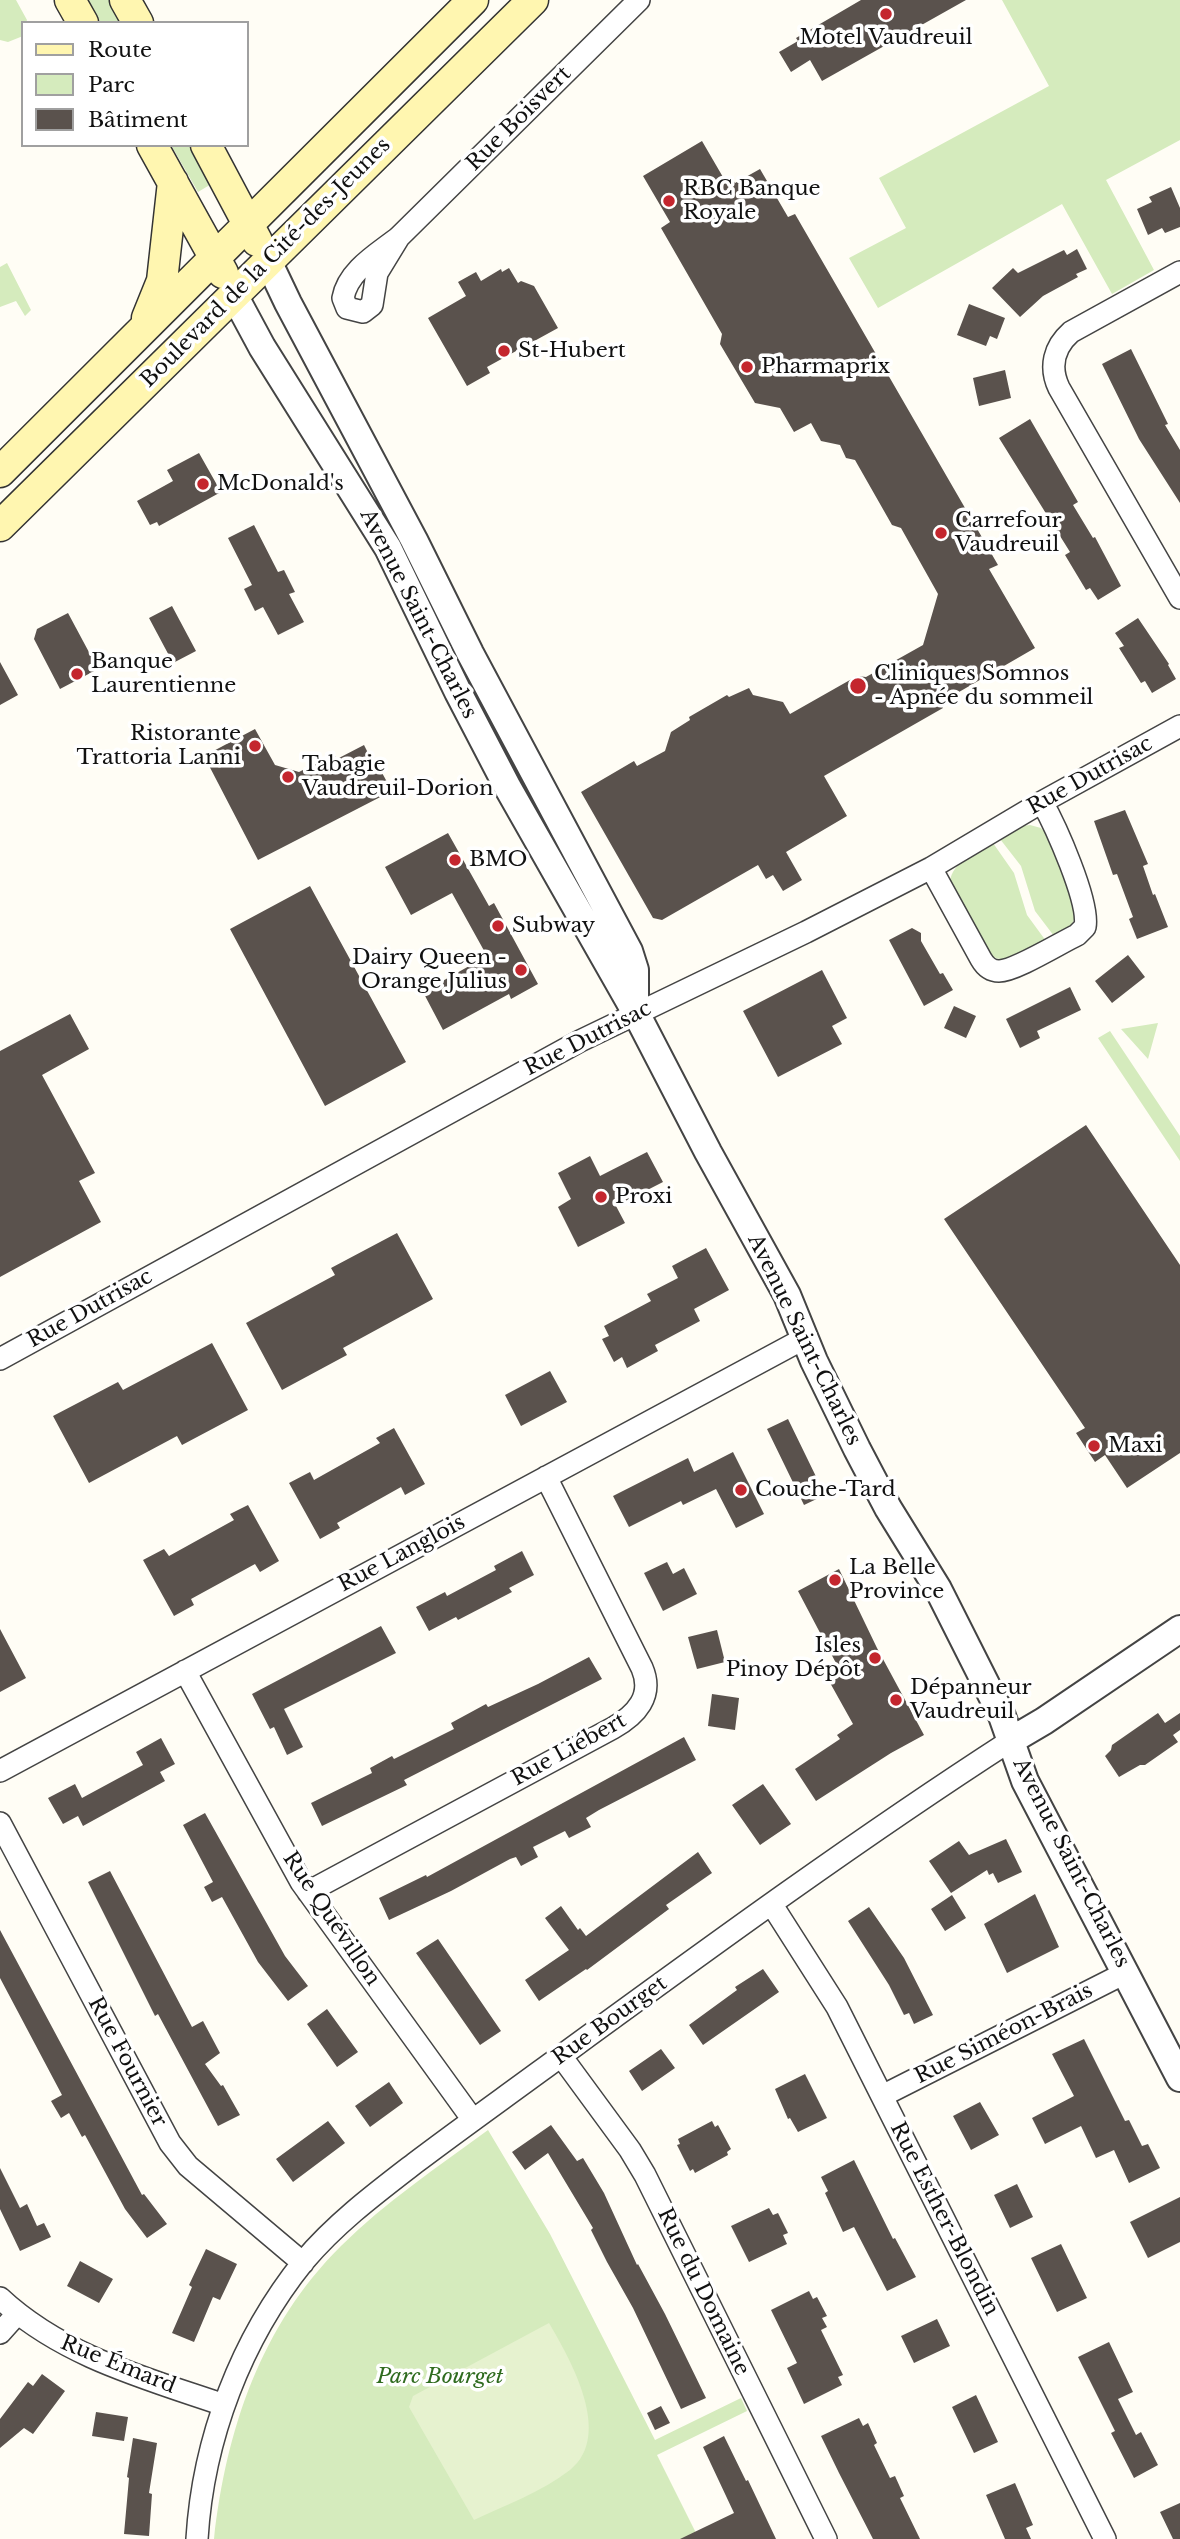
<!DOCTYPE html>
<html>
<head>
<meta charset="utf-8">
<style>
	body { margin:0 }
	#map { position:relative; width:1180px; height:2539px; overflow:hidden; background:#fffdf5; font-family:"Libre Baskerville",serif }
	canvas { display:block }
	.legend { position:absolute; left:21px; top:21px; width:228px; height:126px; box-sizing:border-box; background:#fff; border:2px solid #a0a0a0; margin:0; padding:9px 12px; list-style:none; font-size:21px; color:#111 }
	.legend li { display:flex; align-items:center; gap:14px; height:35px }
	.legend b { width:35px; border:2px solid #a0a0a0 }
</style>
</head>
<body>
<div id="map">
<canvas width="1180" height="2539"></canvas>
<ul class="legend">
<li><b style="height:9px;background:#fff6b0"></b>Route</li>
<li><b style="height:19px;background:#d5ebbd"></b>Parc</li>
<li><b style="height:19px;background:#5a524d"></b>Bâtiment</li>
</ul>
</div>
<script>
const g = document.querySelector('canvas').getContext('2d');
g.lineJoin = 'round';
function paint(path, color) {
  g.fillStyle = color;
  g.fill(path, 'evenodd');
}
function strokePath(path, color, width, dash) {
  g.strokeStyle = color;
  g.lineWidth = width;
  g.lineCap = dash ? 'butt' : 'round';
  g.setLineDash(dash || []);
  g.stroke(path);
}
function label(font, color, halo, rows, align = 'center') {
  g.font = font + ' "Libre Baskerville",serif';
  g.lineWidth = 7;
  g.setLineDash([]);
  g.textBaseline = 'middle';
  g.strokeStyle = halo;
  g.fillStyle = color;
  for (const [text, x, y, turn = 0] of rows) {
    g.save();
    g.translate(x, y);
    g.rotate((+turn || 0) * Math.PI / 180);
    g.textAlign = isNaN(turn) ? turn : align;
    if (halo) g.strokeText(text, 0, 0);
    g.fillText(text, 0, 0);
    g.restore();
  }
}
const green = new Path2D(`
	M0,0H16L27,20L26,23H23V36L8,42L0,40Z
	M88,0H111L124,23H101Z
	M1002,0H1180V140L1106,180L1154,270L1112,294L1062,204L878,308L849,258L906,228L879,178L1049,86Z
	M171,145H192L213,183L198,192Z
	M7,263L31,310L25,316L16,301L0,307V267Z
	M1030,825L1041,828L1050,838L1076,910C1074,927 1068,929 1054,936L1035,911L1021,866L1000,839L1023,826Z
	M993,843L1014,873L1027,915L1046,941C1029,949 1004,969 988,953L950,882C952,861 977,853 993,843Z
	M1158,1023L1148,1059L1121,1029Z
	M1110,1031L1180,1136V1161L1098,1038Z
	M488,2130L550,2234L655,2440L741,2398L747,2411L657,2455L696,2533L684,2539H214C226,2430 261,2325 341,2246C385,2202 438,2167 488,2130Z`);
const pitch = new Path2D(`
	M549,2323C570,2359 614,2435 570,2470C542,2492 505,2505 474,2520L409,2407L413,2396Z`);
const building = new Path2D(`
	M861,0H966L822,81L810,60L791,72L779,52L798,41L796,38Z
	M702,141L727,184L733,180L735,183L760,169L788,217L795,214L998,565L989,569L1035,648L940,703L943,708L824,776L847,816L786,852L802,880L783,891L773,875L766,879L758,865L662,920L653,918L581,792L634,761L637,766L665,751L671,732L690,720L689,717L727,695L729,697L749,688L753,695L783,702L790,714L857,676L866,677L923,645L938,594L901,528L892,525L855,460L846,458L840,445L821,441L811,423L794,432L780,408L755,403L720,344L722,334L661,228L670,222L643,176Z
	M1171,187L1180,208V227L1165,233L1162,228L1148,235L1137,209L1152,202L1149,197Z
	M1077,249L1087,269L1076,274L1078,277L1043,296L1020,317L992,288L1013,268L1018,273L1064,250L1067,255Z
	M509,268L518,283L521,281L534,286L558,328L487,367L490,373L467,386L428,318L466,296L458,282L476,272L481,281L501,269L502,272Z
	M969,304L1005,318L997,339L990,336L986,346L957,335Z
	M1131,349L1168,424L1165,425L1180,450V503L1139,439L1102,364Z
	M1005,370L1011,398L979,406L973,378Z
	M1030,419L1078,502L1073,505L1093,538L1095,537L1121,586L1098,600L1090,588L1086,590L1065,555L1070,552L999,438Z
	M199,453L221,492L159,526L157,522L150,525L137,501L173,481L167,470Z
	M254,525L278,572L284,570L295,592L289,594L304,622L278,635L263,607L255,611L244,589L252,585L228,538Z
	M172,606L196,651L173,663L149,618Z
	M68,613L98,669L60,689L34,639L37,629Z
	M1138,618L1169,664L1168,665L1176,679L1152,693L1145,681L1141,683L1119,648L1124,646L1115,633Z
	M0,662L18,695L0,705Z
	M255,729L275,765L299,772L334,754L337,759L364,745L378,773L381,771L392,791L258,860L204,756Z
	M1125,810L1148,864L1143,866L1153,895L1155,894L1168,927L1137,939L1129,919L1133,917L1117,874L1113,875L1094,821Z
	M448,833L489,906L494,903L538,984L511,999L509,994L443,1030L423,992L487,956L452,893L411,915L385,867Z
	M310,886L406,1062L325,1106L230,929Z
	M912,928L921,933V941L940,974L943,973L953,990L924,1006L889,940Z
	M1128,955L1145,977L1112,1003L1095,981Z
	M822,970L847,1018L832,1026L842,1044L778,1077L743,1011Z
	M1070,987L1081,1010L1037,1031L1040,1038L1020,1048L1006,1019Z
	M954,1006L976,1016L966,1038L944,1028Z
	M70,1014L89,1049L42,1075L95,1173L79,1181L101,1222L0,1277V1051Z
	M1086,1125L1180,1265V1453L1127,1488L1105,1455L1095,1462L1076,1433L1085,1428L944,1219Z
	M647,1152L663,1182L616,1206L625,1223L578,1247L558,1207L571,1199L558,1173L590,1156L600,1176Z
	M397,1233L433,1299L343,1348L347,1355L282,1390L246,1323L335,1275L331,1268Z
	M706,1248L729,1290L694,1309L700,1321L655,1345L658,1351L627,1368L622,1357L614,1362L602,1339L609,1336L604,1326L651,1301L647,1294L678,1278L672,1266Z
	M212,1343L248,1410L182,1445L177,1436L89,1483L53,1416L118,1382L123,1390Z
	M550,1371L567,1402L521,1426L505,1395Z
	M788,1419L825,1495L804,1505L767,1429Z
	M394,1428L425,1484L405,1495L401,1487L337,1523L340,1528L320,1539L289,1483L310,1472L314,1480L380,1443L376,1438Z
	M733,1452L764,1514L736,1528L716,1489L683,1505L681,1501L629,1527L613,1496L688,1458L694,1472Z
	M248,1505L279,1561L260,1572L255,1564L191,1599L194,1605L174,1616L143,1560L164,1549L169,1556L234,1520L230,1514Z
	M522,1551L534,1575L509,1588L512,1592L458,1620L456,1617L429,1631L416,1607L445,1592L447,1596L496,1570L494,1566Z
	M667,1562L673,1574L684,1568L697,1594L663,1611L644,1573Z
	M839,1569L877,1648L924,1735L891,1753L816,1801L795,1769L840,1739L837,1735L853,1724L824,1672L837,1665L798,1591Z
	M381,1626L396,1653L284,1709L303,1747L287,1755L274,1727L270,1729L252,1694Z
	M0,1629L26,1678L0,1692Z
	M717,1630L725,1662L697,1669L688,1637Z
	M589,1657L602,1679L404,1780L407,1785L322,1826L311,1803L372,1773L370,1768L392,1756L394,1759L454,1729L451,1723L486,1704L488,1707L538,1684Z
	M712,1694L739,1698L735,1730L708,1726Z
	M1158,1713L1165,1723L1180,1713V1730L1173,1735L1178,1742L1145,1765H1140L1119,1777L1105,1756L1111,1750L1112,1745Z
	M684,1737L696,1760L599,1810L586,1818L591,1827L569,1838L565,1831L533,1847L538,1857L521,1866L516,1857L510,1859L451,1891L389,1920L379,1898L426,1875L427,1877Z
	M161,1738L175,1764L160,1772L165,1781L83,1826L78,1816L63,1824L48,1798L75,1784L82,1798L143,1765L136,1752Z
	M763,1784L791,1824L760,1845L732,1805Z
	M205,1813L285,1956L308,1986L288,2001L258,1962L222,1897L212,1902L204,1887L213,1882L183,1825Z
	M1006,1839L1022,1872L998,1883L993,1873L989,1875L987,1870L951,1893L929,1861L959,1841L969,1855Z
	M698,1852L712,1873L666,1905L669,1909L587,1970L586,1969L539,2001L525,1980L569,1950L545,1918L561,1906L578,1930L580,1928L586,1936Z
	M110,1871L192,2027L203,2021L220,2053L205,2064L221,2086L223,2085L240,2115L218,2126L158,2014L155,2016L88,1882Z
	M1035,1894L1059,1947L1007,1973L984,1924Z
	M952,1895L966,1918L945,1931L931,1909Z
	M869,1907L904,1958L933,2015L914,2024L909,2013L904,2015L889,1985L848,1921Z
	M0,1930L142,2195L144,2194L167,2224L147,2238L125,2209L85,2135L82,2137L69,2113L61,2118L51,2101L62,2095L0,1978Z
	M438,1939L501,2031L480,2045L416,1953Z
	M763,1969L779,1992L703,2045L689,2025L737,1990L735,1987Z
	M327,2009L358,2052L337,2067L307,2024Z
	M1084,2039L1125,2121L1129,2120L1142,2146L1148,2144L1160,2168L1129,2183L1114,2150L1096,2158L1081,2126L1045,2144L1032,2118L1074,2096L1052,2054Z
	M661,2049L675,2068L642,2091L629,2071Z
	M805,2074L827,2118L798,2132L790,2118L788,2119L775,2089Z
	M389,2082L403,2103L370,2127L355,2106Z
	M980,2102L999,2135L971,2150L953,2116Z
	M328,2121L345,2143L293,2182L276,2159Z
	M712,2121L715,2127L718,2125L731,2149L727,2152L728,2155L695,2173L693,2169L690,2171L677,2145L680,2144L678,2139Z
	M551,2125L577,2161L583,2158L604,2193L637,2265L638,2264L665,2314L706,2398L681,2409L633,2308L607,2262L591,2230L593,2228L548,2153L525,2170L512,2152Z
	M854,2160L893,2239L895,2238L916,2277L887,2291L854,2227L843,2232L825,2193L828,2191L821,2177Z
	M0,2168L20,2208L27,2204L37,2226L44,2223L51,2237L20,2251L0,2209Z
	M1017,2184L1033,2217L1010,2228L994,2195Z
	M1180,2197V2242L1148,2258L1130,2222Z
	M769,2208L773,2215L778,2213L788,2233L783,2235L787,2244L749,2262L731,2226Z
	M1061,2244L1087,2298L1057,2312L1031,2258Z
	M206,2249L237,2264L220,2300L213,2297L194,2342L172,2333L192,2287L189,2285Z
	M80,2261L113,2279L99,2303L67,2286Z
	M809,2291L813,2299L817,2297L827,2316L822,2318L827,2327L821,2330L843,2375L838,2377L842,2385L804,2404L787,2368L797,2363L771,2310Z
	M937,2319L950,2346L914,2363L901,2336Z
	M1109,2342L1133,2392L1118,2399L1136,2435L1141,2432L1158,2465L1134,2478L1111,2433L1115,2431L1078,2357Z
	M42,2374L65,2391L33,2434L24,2428L0,2448V2419L28,2382L33,2386Z
	M976,2395L998,2442L974,2453L952,2407Z
	M661,2406L670,2423L655,2430L647,2413Z
	M96,2412L128,2417L124,2441L92,2436Z
	M859,2418L863,2426L868,2423L877,2443L874,2445L890,2478L895,2476L904,2496L900,2498L920,2539H873L839,2473L821,2436Z
	M724,2436L746,2481L748,2480L776,2539H680L734,2513L703,2447Z
	M133,2438L157,2443L149,2493L152,2494L149,2536L124,2534L129,2478L127,2477Z
	M1015,2483L1033,2525L1026,2528L1031,2539H1005L986,2495Z
	M1180,2503V2539H1173L1160,2512Z`);
const minor = new Path2D(`
	M399,237L377,273L372,305L363,312L347,308L343,298C348,270 379,253 399,237L639,0
	M1180,272L1071,332C1054,347 1049,367 1059,388L1180,598
	M931,868L981,959C985,966 990,971 999,971C1015,971 1060,943 1077,935L1085,927C1090,902 1055,825 1042,802
	M0,1359L580,1041L806,932L931,868L1042,802L1180,726
	M185,1671L301,1882L473,2120
	M0,1771L805,1338
	M0,1823L170,2143L188,2166L303,2263
	M308,1892L613,1728C636,1715 654,1696 642,1668L546,1477
	M772,1905L837,2007L1105,2539
	M561,2056L630,2150L645,2175L826,2539
	M882,2096L1127,1972
	M0,2298C62,2356 145,2378 224,2405
	M0,2333L17,2314
	M197,2539C203,2439 241,2339 304,2261C336,2223 376,2193 415,2163C456,2132 498,2102 539,2072C694,1959 849,1845 1010,1741`);
const tertiary = new Path2D(`
	M268,261L288,303L414,540L470,653L629,951L635,970V1008
	M234,295L262,347L388,548L458,692L508,788L636,1013L708,1152L787,1295L814,1361L857,1449L888,1508L938,1589L1002,1716L1025,1781L1180,2078
	M1010,1741L1044,1721L1180,1629`);
const secondary = new Path2D(`
	M70,0L83,23
	M125,0L138,23
	M152,145L223,273
	M206,145L257,241
	M147,318L162,281L173,182
	M0,472L473,0
	M0,526L533,0`);
const markers = [
	[886,14,7,"#c4262e"],
	[669,201,7,"#c4262e"],
	[504,351,7,"#c4262e"],
	[747,367,7,"#c4262e"],
	[203,484,7,"#c4262e"],
	[941,533,7,"#c4262e"],
	[77,674,7,"#c4262e"],
	[858,686,9,"#c4262e"],
	[255,746,7,"#c4262e"],
	[288,777,7,"#c4262e"],
	[455,860,7,"#c4262e"],
	[498,926,7,"#c4262e"],
	[521,970,7,"#c4262e"],
	[601,1197,7,"#c4262e"],
	[1094,1446,7,"#c4262e"],
	[741,1490,7,"#c4262e"],
	[835,1580,7,"#c4262e"],
	[875,1658,7,"#c4262e"],
	[896,1700,7,"#c4262e"]
];
const poiNames = [
	["Motel Vaudreuil",886,38,"center"],
	["RBC Banque",683,189],
	["Royale",683,213],
	["St-Hubert",518,351],
	["Pharmaprix",761,367],
	["McDonald's",217,484],
	["Carrefour",955,521],
	["Vaudreuil",955,545],
	["Banque",91,662],
	["Laurentienne",91,686],
	["Cliniques Somnos",874,674],
	["- Apnée du sommeil",874,698],
	["Ristorante",241,734,"right"],
	["Trattoria Lanni",241,758,"right"],
	["Tabagie",302,765],
	["Vaudreuil-Dorion",302,789],
	["BMO",469,860],
	["Subway",512,926],
	["Dairy Queen -",507,958,"right"],
	["Orange Julius",507,982,"right"],
	["Proxi",615,1197],
	["Maxi",1108,1446],
	["Couche-Tard",755,1490],
	["La Belle",849,1568],
	["Province",849,1592],
	["Isles",861,1646,"right"],
	["Pinoy Dépôt",861,1670,"right"],
	["Dépanneur",910,1688],
	["Vaudreuil",910,1712]
];
const streetNames = [
	["Rue Boisvert",519,119,-45],
	["Boulevard de la Cité-des-Jeunes",266,263,-45],
	["Avenue Saint-Charles",418,614,63],
	["Rue Dutrisac",1090,776,-29],
	["Rue Dutrisac",588,1039,-27],
	["Rue Dutrisac",90,1309,-29],
	["Avenue Saint-Charles",804,1340,64],
	["Rue Langlois",402,1554,-28],
	["Rue Liébert",569,1750,-29],
	["Avenue Saint-Charles",1071,1863,63],
	["Rue Quévillon",331,1919,56],
	["Rue Bourget",610,2021,-36],
	["Rue Siméon-Brais",1004,2034,-27],
	["Rue Fournier",127,2062,62],
	["Rue Esther-Blondin",944,2219,63],
	["Rue du Domaine",703,2292,64],
	["Rue Émard",118,2365,22]
];
const parkNames = [
	["Parc Bourget",440,2377]
];
paint(green, '#d5ebbd');
paint(pitch, '#e6f2cf');
paint(building, '#5a524d');
strokePath(minor, '#444', 24);
strokePath(tertiary, '#444', 30);
strokePath(secondary, '#333', 33);
strokePath(minor, '#fff', 21);
strokePath(tertiary, '#fff', 26);
strokePath(secondary, '#fff6b0', 30);
for (const [x, y, r, color] of markers) {
  const dot = new Path2D();
  dot.arc(x, y, r, 0, 2 * Math.PI);
  g.fillStyle = color;
  g.fill(dot);
  strokePath(dot, '#fff', 2.5);
}
label('21px', '#111', '#fff', poiNames, 'left');
label('21px', '#111', '#fff', streetNames);
label('italic 21px', '#2f6b1f', '#fff', parkNames);
</script>
</body>
</html>
